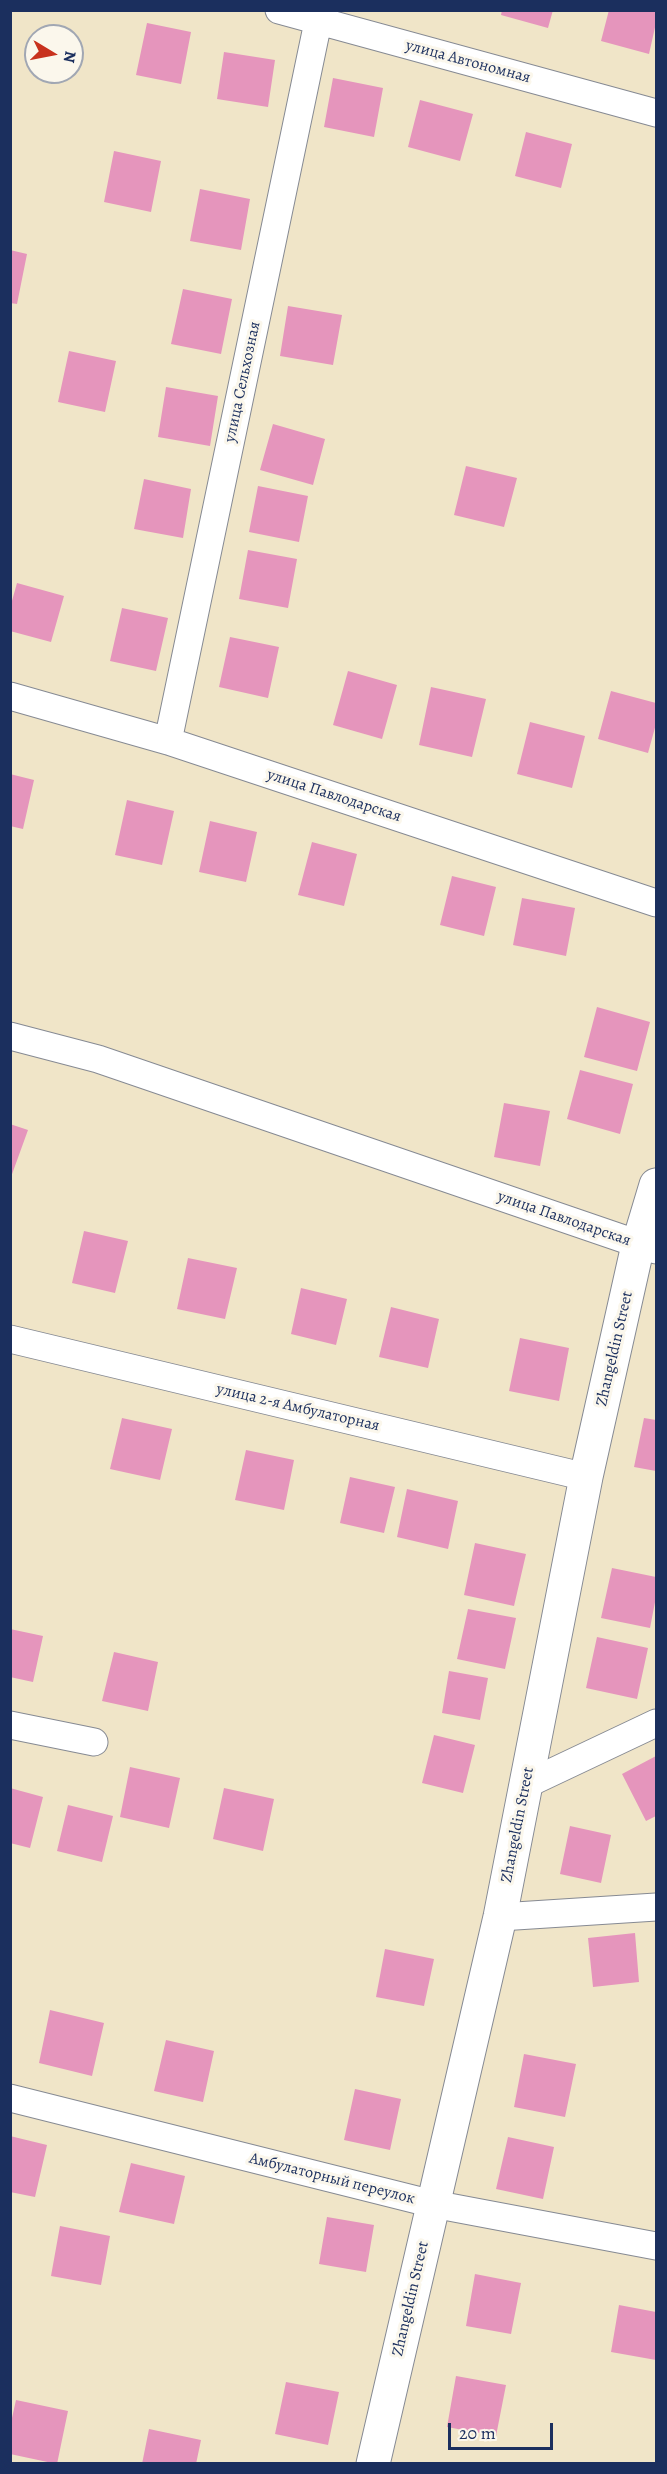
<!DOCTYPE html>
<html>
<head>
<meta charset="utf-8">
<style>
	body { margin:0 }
	#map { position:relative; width:667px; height:2474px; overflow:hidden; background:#f0e5c8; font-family:Alegreya,serif }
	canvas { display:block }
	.frame { position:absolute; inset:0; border:12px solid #1b2f5e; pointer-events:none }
	.north { position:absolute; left:24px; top:24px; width:60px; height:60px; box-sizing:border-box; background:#fbf7ec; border:2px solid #a1a7b3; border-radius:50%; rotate:100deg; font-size:16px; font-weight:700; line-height:24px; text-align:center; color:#1b2f5e }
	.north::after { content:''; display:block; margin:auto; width:21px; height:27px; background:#c8321e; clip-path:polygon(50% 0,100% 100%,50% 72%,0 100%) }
	.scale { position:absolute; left:448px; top:2423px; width:105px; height:27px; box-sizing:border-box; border:3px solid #1b2f5e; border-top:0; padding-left:8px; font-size:18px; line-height:21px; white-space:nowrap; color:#1b2f5e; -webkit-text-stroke:4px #fbf7ec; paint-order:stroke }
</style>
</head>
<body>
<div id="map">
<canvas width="667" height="2474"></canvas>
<div class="frame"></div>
<div class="north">N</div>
<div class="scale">20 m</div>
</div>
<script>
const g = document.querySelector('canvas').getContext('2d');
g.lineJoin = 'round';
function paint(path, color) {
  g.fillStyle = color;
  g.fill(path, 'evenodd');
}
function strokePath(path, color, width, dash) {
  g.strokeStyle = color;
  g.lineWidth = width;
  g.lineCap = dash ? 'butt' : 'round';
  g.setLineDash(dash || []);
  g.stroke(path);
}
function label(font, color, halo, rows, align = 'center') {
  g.font = font + ' Alegreya,serif';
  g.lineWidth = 6;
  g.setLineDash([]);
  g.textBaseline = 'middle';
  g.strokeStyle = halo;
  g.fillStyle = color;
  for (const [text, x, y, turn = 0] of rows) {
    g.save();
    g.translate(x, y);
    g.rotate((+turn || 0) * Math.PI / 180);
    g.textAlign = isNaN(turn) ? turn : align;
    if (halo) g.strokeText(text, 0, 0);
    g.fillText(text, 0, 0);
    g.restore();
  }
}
const building = new Path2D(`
	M502,10H553L548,28L501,15Z
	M609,10H656V23L649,54L601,41Z
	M147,23L191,32L181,84L136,75Z
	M224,52L275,60L268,107L217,99Z
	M333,78L383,88L374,137L324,127Z
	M420,100L473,114L460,161L408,147Z
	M526,132L572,144L561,188L515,176Z
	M114,151L161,161L151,212L104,202Z
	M200,189L250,199L241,250L190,241Z
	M10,250L27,254L17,304L10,303Z
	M183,289L232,299L221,354L171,344Z
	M288,306L342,315L333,365L280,356Z
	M69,351L116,361L105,412L58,402Z
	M166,387L218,396L210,446L158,437Z
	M273,424L325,439L313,485L260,470Z
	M466,466L517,478L504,527L454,515Z
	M144,479L191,489L183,538L134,529Z
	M258,486L308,496L299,542L249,532Z
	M248,550L297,559L288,608L239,599Z
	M17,583L64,596L51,642L10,631V608Z
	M122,608L168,618L156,671L110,661Z
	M230,637L279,647L268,698L219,687Z
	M348,671L397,685L382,739L333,725Z
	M431,687L486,699L472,757L419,745Z
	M611,691L656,703V724L648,753L598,739Z
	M530,722L585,736L572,788L517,774Z
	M10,774L34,780L23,829L10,826Z
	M127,800L174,811L162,865L115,855Z
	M210,821L257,832L246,882L199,872Z
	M312,842L357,854L344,906L298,895Z
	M452,876L496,887L484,936L440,925Z
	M522,898L575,908L566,956L513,945Z
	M597,1007L650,1022L637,1071L584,1057Z
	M580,1070L633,1084L620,1134L567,1119Z
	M504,1103L550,1111L540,1166L494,1157Z
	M10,1124L28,1130L11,1177H10Z
	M84,1231L128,1241L115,1293L72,1283Z
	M188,1258L237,1268L225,1319L177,1309Z
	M301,1288L347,1299L336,1345L291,1334Z
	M391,1307L439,1319L428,1368L379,1357Z
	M520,1338L569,1348L559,1401L509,1391Z
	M122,1418L172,1429L160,1480L110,1469Z
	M644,1418L656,1420V1471L634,1467Z
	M246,1450L294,1460L284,1510L235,1500Z
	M350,1477L395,1487L384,1533L340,1523Z
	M407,1489L458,1501L448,1549L397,1537Z
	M475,1543L526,1554L514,1606L464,1595Z
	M612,1568L656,1577V1597L650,1628L601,1618Z
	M468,1609L516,1618L505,1669L457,1659Z
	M10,1629L43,1636L33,1682L10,1677Z
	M597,1637L648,1648L637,1699L586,1688Z
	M114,1652L158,1662L148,1711L102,1701Z
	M449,1671L488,1678L480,1720L442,1713Z
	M434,1735L475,1745L463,1793L422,1783Z
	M656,1756V1816L646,1821L622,1774Z
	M130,1767L180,1778L169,1828L120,1817Z
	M10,1788L43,1797L30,1848L10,1843Z
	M224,1788L274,1799L263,1851L213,1839Z
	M68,1805L113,1816L102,1862L57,1851Z
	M570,1826L611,1835L601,1883L560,1874Z
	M635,1933L639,1982L593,1987L588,1938Z
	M385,1949L434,1959L424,2006L376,1997Z
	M50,2010L104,2023L92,2076L39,2063Z
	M166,2040L214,2051L203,2102L154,2091Z
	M524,2054L576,2064L565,2117L514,2107Z
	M355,2089L401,2099L390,2150L344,2140Z
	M10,2136L47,2145L35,2197L10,2192Z
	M508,2137L554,2147L543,2199L496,2189Z
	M131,2163L185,2176L174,2224L119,2212Z
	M327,2217L374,2225L366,2272L319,2264Z
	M60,2226L110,2236L101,2285L51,2276Z
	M475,2274L521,2283L511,2334L466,2326Z
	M619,2305L656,2312V2360L611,2352Z
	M456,2376L506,2385L496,2436L447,2427Z
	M286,2382L339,2392L328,2445L275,2434Z
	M16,2400L68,2411L57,2464L10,2454V2427Z
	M149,2429L201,2440L196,2464H142Z`);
const minor = new Path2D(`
	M279,10L656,113
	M10,696L168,741L656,903
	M168,741L318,22
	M10,1036L98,1059L656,1250
	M10,1339L586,1477
	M10,1725L94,1742
	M525,1785L656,1723
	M500,1917L656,1907
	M10,2098L433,2204L656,2246`);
const secondary = new Path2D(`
	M373,2464L500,1917L586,1477L638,1245L656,1185`);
const streetNames = [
	["улица Автономная",468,62,15],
	["улица Сельхозная",243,382,-78],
	["улица Павлодарская",334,796,18],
	["улица Павлодарская",564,1219,19],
	["Zhangeldin Street",615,1349,-77],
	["улица 2-я Амбулаторная",298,1408,13],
	["Zhangeldin Street",518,1825,-79],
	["Амбулаторный переулок",332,2179,14],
	["Zhangeldin Street",411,2299,-77]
];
paint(building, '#e595bc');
strokePath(minor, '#868a93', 29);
strokePath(secondary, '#868a93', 35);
strokePath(minor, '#fff', 27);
strokePath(secondary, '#fff', 33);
label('16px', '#1b2f5e', '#fbf7ec', streetNames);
</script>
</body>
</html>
